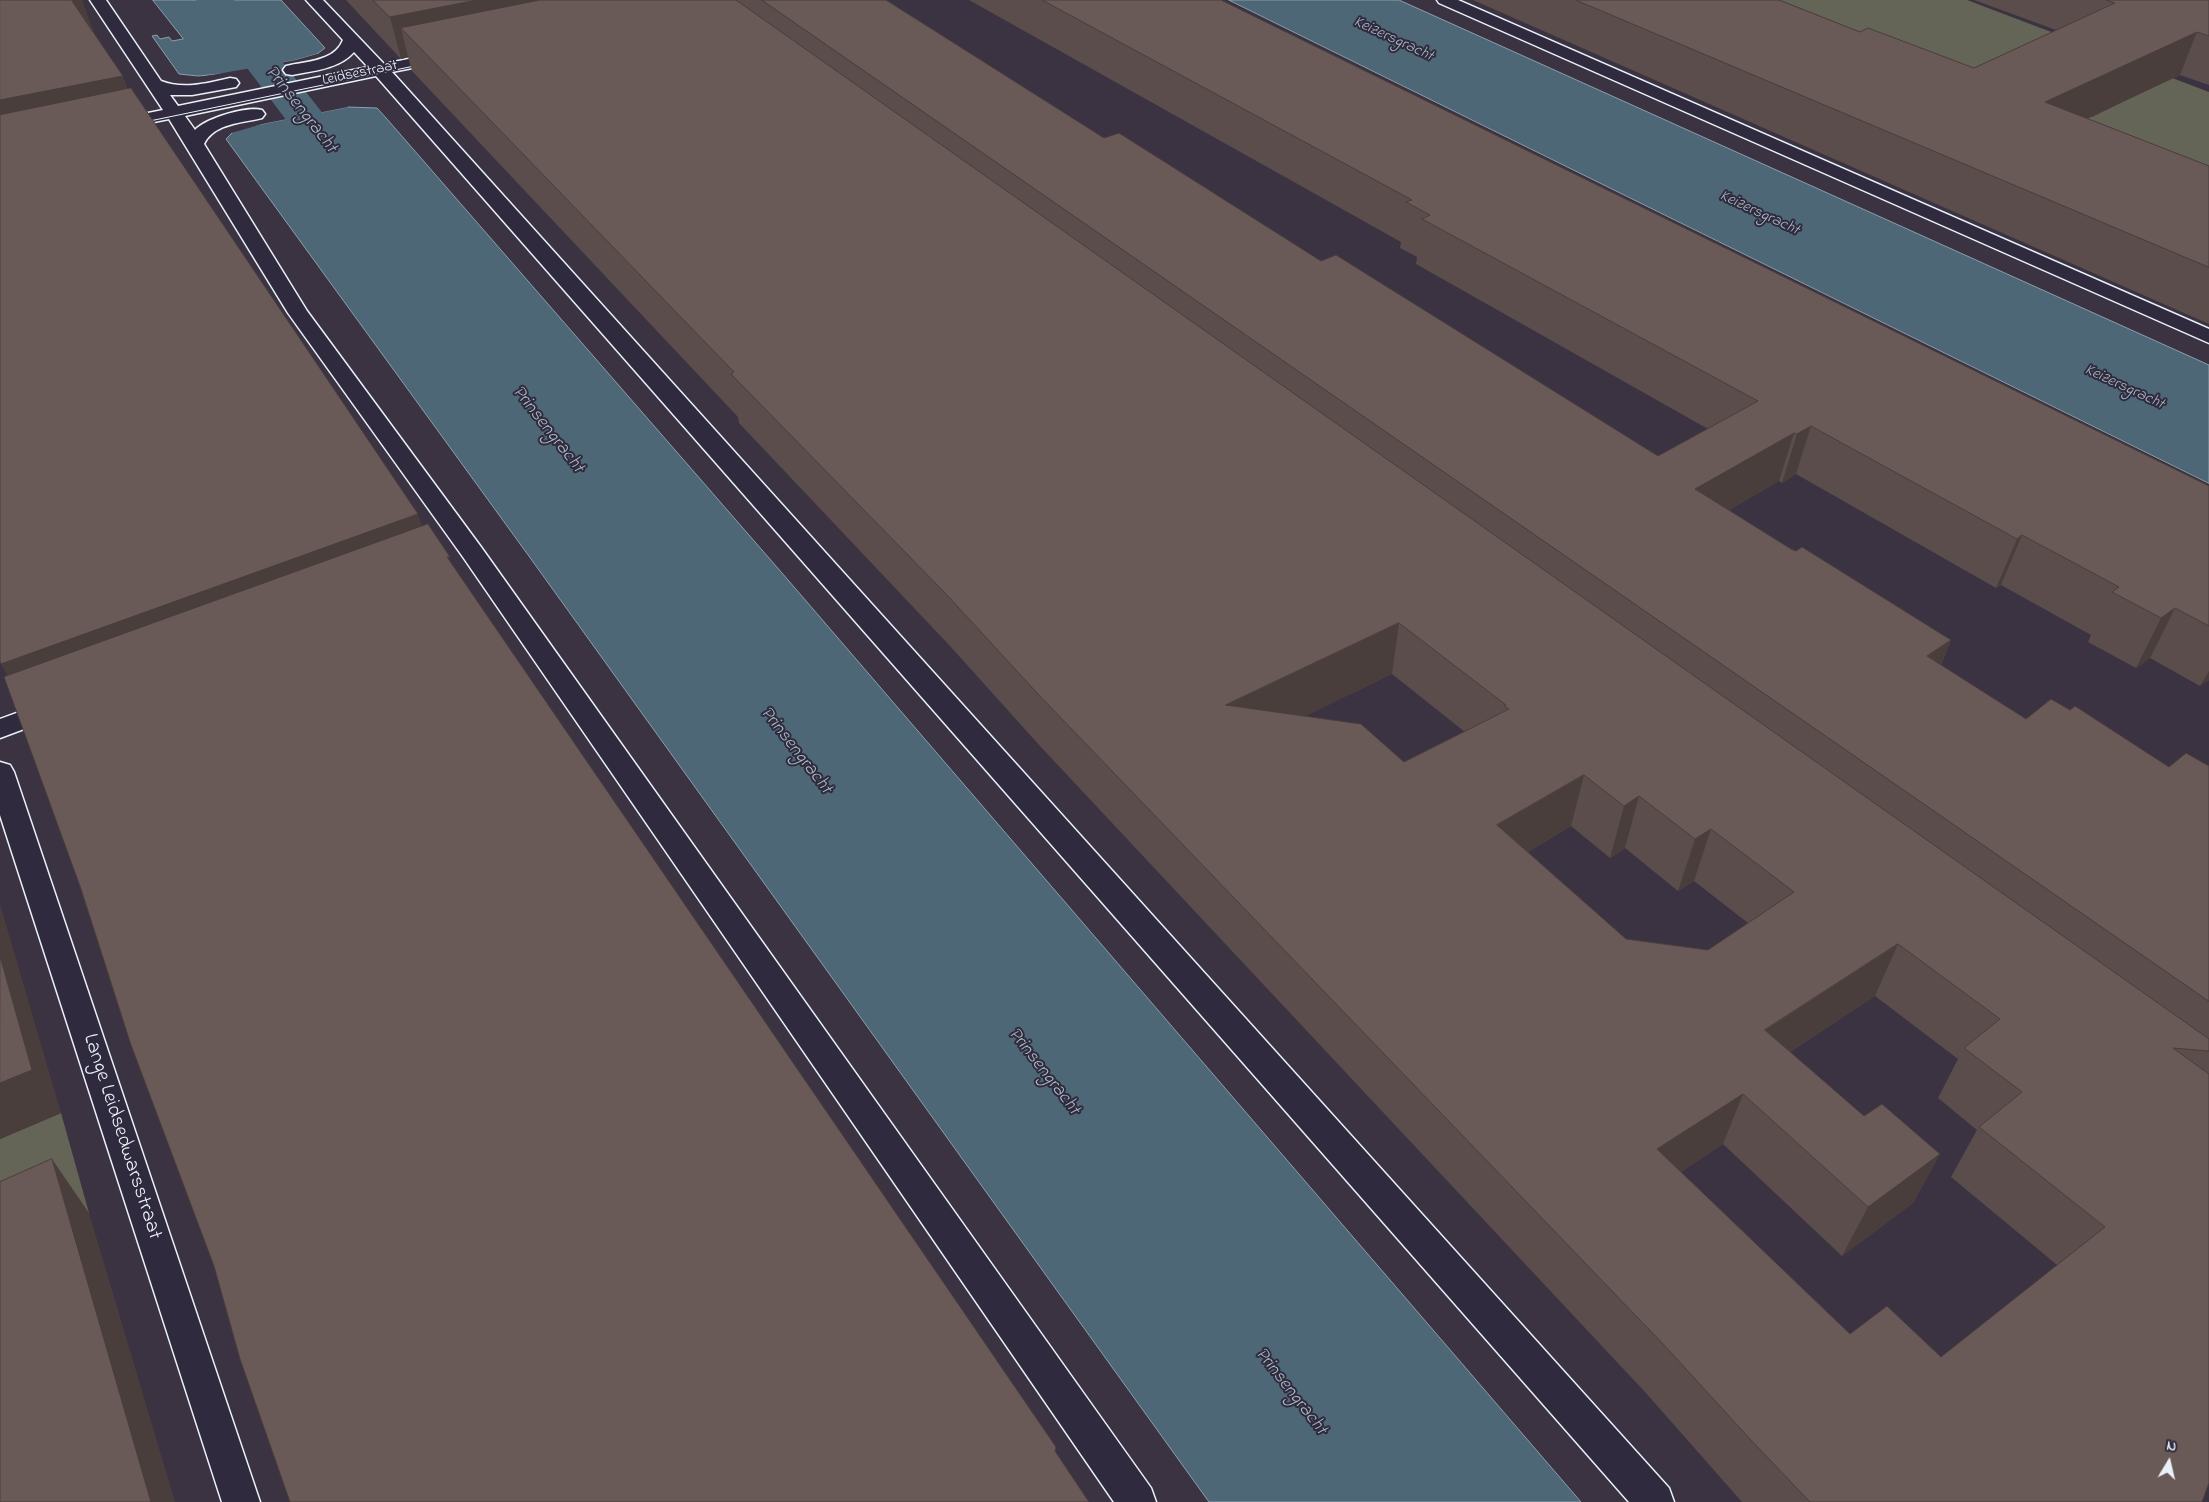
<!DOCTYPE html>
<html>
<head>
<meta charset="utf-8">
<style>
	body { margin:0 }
	#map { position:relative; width:2209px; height:1502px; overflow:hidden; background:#3b3342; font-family:"Indie Flower",sans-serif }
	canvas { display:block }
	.north { position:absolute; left:2144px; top:1437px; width:50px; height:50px; -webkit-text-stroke:4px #2f2a3d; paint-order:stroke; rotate:9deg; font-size:14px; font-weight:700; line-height:20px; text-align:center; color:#e8f1f8 }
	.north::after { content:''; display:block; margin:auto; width:18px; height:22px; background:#e8f1f8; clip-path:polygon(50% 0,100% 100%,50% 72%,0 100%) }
</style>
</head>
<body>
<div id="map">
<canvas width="2209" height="1502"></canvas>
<div class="north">N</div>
</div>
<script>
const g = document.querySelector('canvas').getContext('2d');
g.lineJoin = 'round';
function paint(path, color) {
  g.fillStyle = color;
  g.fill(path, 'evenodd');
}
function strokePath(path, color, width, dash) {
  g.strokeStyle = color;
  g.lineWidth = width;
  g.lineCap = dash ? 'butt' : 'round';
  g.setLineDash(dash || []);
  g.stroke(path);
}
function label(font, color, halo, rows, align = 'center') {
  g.font = font + ' "Indie Flower",sans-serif';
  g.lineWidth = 4;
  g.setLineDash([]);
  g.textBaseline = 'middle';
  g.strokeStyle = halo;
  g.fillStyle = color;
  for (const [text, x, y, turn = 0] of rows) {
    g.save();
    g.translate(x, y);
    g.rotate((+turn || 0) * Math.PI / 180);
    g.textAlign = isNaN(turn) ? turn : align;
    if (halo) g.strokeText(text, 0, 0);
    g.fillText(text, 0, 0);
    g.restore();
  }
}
const green = new Path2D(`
	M1677,0H1967L2209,92V218ZM2013,87L2118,104L2092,117Z
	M61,1113L89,1213L0,1254V1139Z`);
const water = new Path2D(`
	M153,0H281L325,48L317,54L296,60L229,73L198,76L179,74L152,36L157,35L160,39L169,37L172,41L183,39Z
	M1229,0H1399L2209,365V483Z
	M348,107L377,108L387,119L782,573L1581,1502H1209L531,559L226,139L232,133L247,127Z`);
const pier = new Path2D(`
	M317,54L319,56L296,62L217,77L208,78L206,76L296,60Z
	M347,105L348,107L262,124L232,133L231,130L261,121Z`);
const canal = new Path2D(`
	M196,0H234L371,175L378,184L371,193L356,197L341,193Z`);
const minor = new Path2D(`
	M90,0H106L161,81C183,90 208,83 230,78L236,79L239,83L236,87L192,95H170L178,106L368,67L354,52C339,69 313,71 292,75L286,74L283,70L286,66C306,61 334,62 343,40L306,0H323L384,64L447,51L453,52L455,56L453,60L392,72L1669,1488L1674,1502H1629L376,76L185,116L195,130C206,118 247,106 262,110L265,114L262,118C243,123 214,123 204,144L307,311L481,547L1151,1488L1156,1502H1114L463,557L288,313L169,119L114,130L108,129L105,125L108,121L163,110Z
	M1437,0H1458L2209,329V343L1439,3Z
	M55,699L64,702L68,708L64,714L0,738V719Z
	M0,762L10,765L14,772L260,1502H222L0,815Z`);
const tram = new Path2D(`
	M140,123L424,64`);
const wall = new Path2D(`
	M346,0H886L1104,138L1321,261L1658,456L1708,429L1416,264L1417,257L1400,248L1401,242L969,0H1221L2209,486V680L2200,686L2150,658L2136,668L2088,642L2091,635L2001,585L1996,588L1796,474L1782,483L1779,481L1729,510L1791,549L1951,640L1941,665L2026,719L2070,710L2169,767L2209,766V1483L2202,1502H1742L1645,1392L1040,746L950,646L739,423L738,417L412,71L408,57L401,59ZM1392,674L1465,732L1404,762L1305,716ZM1571,826L1610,858L1625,848L1678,891L1694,881L1748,923L1708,950L1626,939L1528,852ZM1875,996L1958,1059L1938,1098L1977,1130L1951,1177L2057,1265L1941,1357L1850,1334L1681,1172L1723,1144L1842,1256L1913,1203L1940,1154L1864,1116L1790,1052Z
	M1473,0H1779L1860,32L1974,68L2056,30L1974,0H2209V85L2180,75L2087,119L2209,166V324Z`);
const shadedWall = new Path2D(`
	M78,0H82L95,35L72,1Z
	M477,0H687L401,28L408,57L401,59L390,17Z
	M2197,32L2180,75L2029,146L2045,102Z
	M123,76L137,113L0,141V100Z
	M1811,426L1796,474L1782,483L1797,434Z
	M1794,433L1779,481L1682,538L1695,489Z
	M418,514L432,556L25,708L1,664Z
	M2022,535L2001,585L1996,588L2017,539Z
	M2175,608L2150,658L2136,668L2161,618Z
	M1399,623L1392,674L1223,756L1226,705Z
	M1951,640L1930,690L1927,656Z
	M2209,671V680L2200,686Z
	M1584,775L1571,826L1486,877L1497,825Z
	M1639,796L1625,848L1610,858L1624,806Z
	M1711,829L1694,881L1678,891L1695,839Z
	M0,904L61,1113L0,1139Z
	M1898,944L1875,996L1745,1081L1765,1030Z
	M1743,1094L1723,1144L1640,1199L1657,1149Z
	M1940,1154L1913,1203L1842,1256L1868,1207Z
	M52,1159L89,1213L175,1502H151Z`);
const building = new Path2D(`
	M0,0H78L72,1L123,76L0,100Z
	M373,0H477L390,17Z
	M540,0H736L2209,1039V1051L2173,1048L2209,1074V1483L2202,1502H1810L1750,1439L1664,1345L1038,694L947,595L731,374L734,372L401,28ZM1399,623L1506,705L1504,706L1509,709L1404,762L1361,724L1226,705ZM1584,775L1624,806L1639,796L1695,839L1711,829L1794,892L1708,950L1626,939L1497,825ZM1898,944L2000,1019L1964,1048L2022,1092L1979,1127L2105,1227L1941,1357L1887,1306L1850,1334L1657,1149L1743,1094L1868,1207L1940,1154L1882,1104L1864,1116L1765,1030Z
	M762,0H886L1104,138L1119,133L1321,261L1336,255L1658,456L1758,401L1422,219L1430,215L1406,202L1412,200L1042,0H1221L2209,486V626L2175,608L2161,618L2112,592L2119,587L2022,535L2017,539L1811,426L1797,434L1794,433L1695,489L1791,549L1796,551L1802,547L1951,640L1927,656L2026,719L2051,699L2070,710L2075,706L2169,767L2186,753L2209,766V1001Z
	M1576,0H1779L1860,32L1868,28L1974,68L2115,3L2106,0H2209V36L2197,32L2045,102L2209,166V267Z
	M131,88L418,514L1,664L0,661V115Z
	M428,524L450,557H447L1056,1447L1055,1451L1089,1502H290L240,1359L214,1266L131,1045L81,889L4,677Z
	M0,956L32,1070L0,1083Z
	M52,1159L151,1502H0V1182Z`);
const farStreetnames = [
	["Leidsestraat",360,74,-12]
];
const farWaternames = [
	["Keizersgracht",1393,40,25],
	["Keizersgracht",1759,214,25],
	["Keizersgracht",2124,388,25]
];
const waterNames = [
	["Prinsengracht",300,110,52],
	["Prinsengracht",547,430,52],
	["Prinsengracht",795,751,52],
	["Prinsengracht",1043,1072,52],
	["Prinsengracht",1290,1392,52]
];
const nearStreetnames = [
	["Lange Leidsedwarsstraat",121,1137,72]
];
paint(green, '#646557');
paint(water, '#4e6777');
strokePath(water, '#8c9eab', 1);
paint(pier, '#3b3342');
paint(canal, '#4e6777');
strokePath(minor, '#e8f1f8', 3);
paint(minor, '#2f2a3d');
strokePath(tram, '#e8f1f8', 1);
paint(wall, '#5a4d4b');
paint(shadedWall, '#4a3e3d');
paint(building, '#695957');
strokePath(building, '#4a3e3d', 1);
label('15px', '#e8f1f8', '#2f2a3d', farStreetnames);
label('italic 16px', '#aabac4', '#2f2a3d', farWaternames);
label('italic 19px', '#aabac4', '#2f2a3d', waterNames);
label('21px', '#e8f1f8', '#2f2a3d', nearStreetnames);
</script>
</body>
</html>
